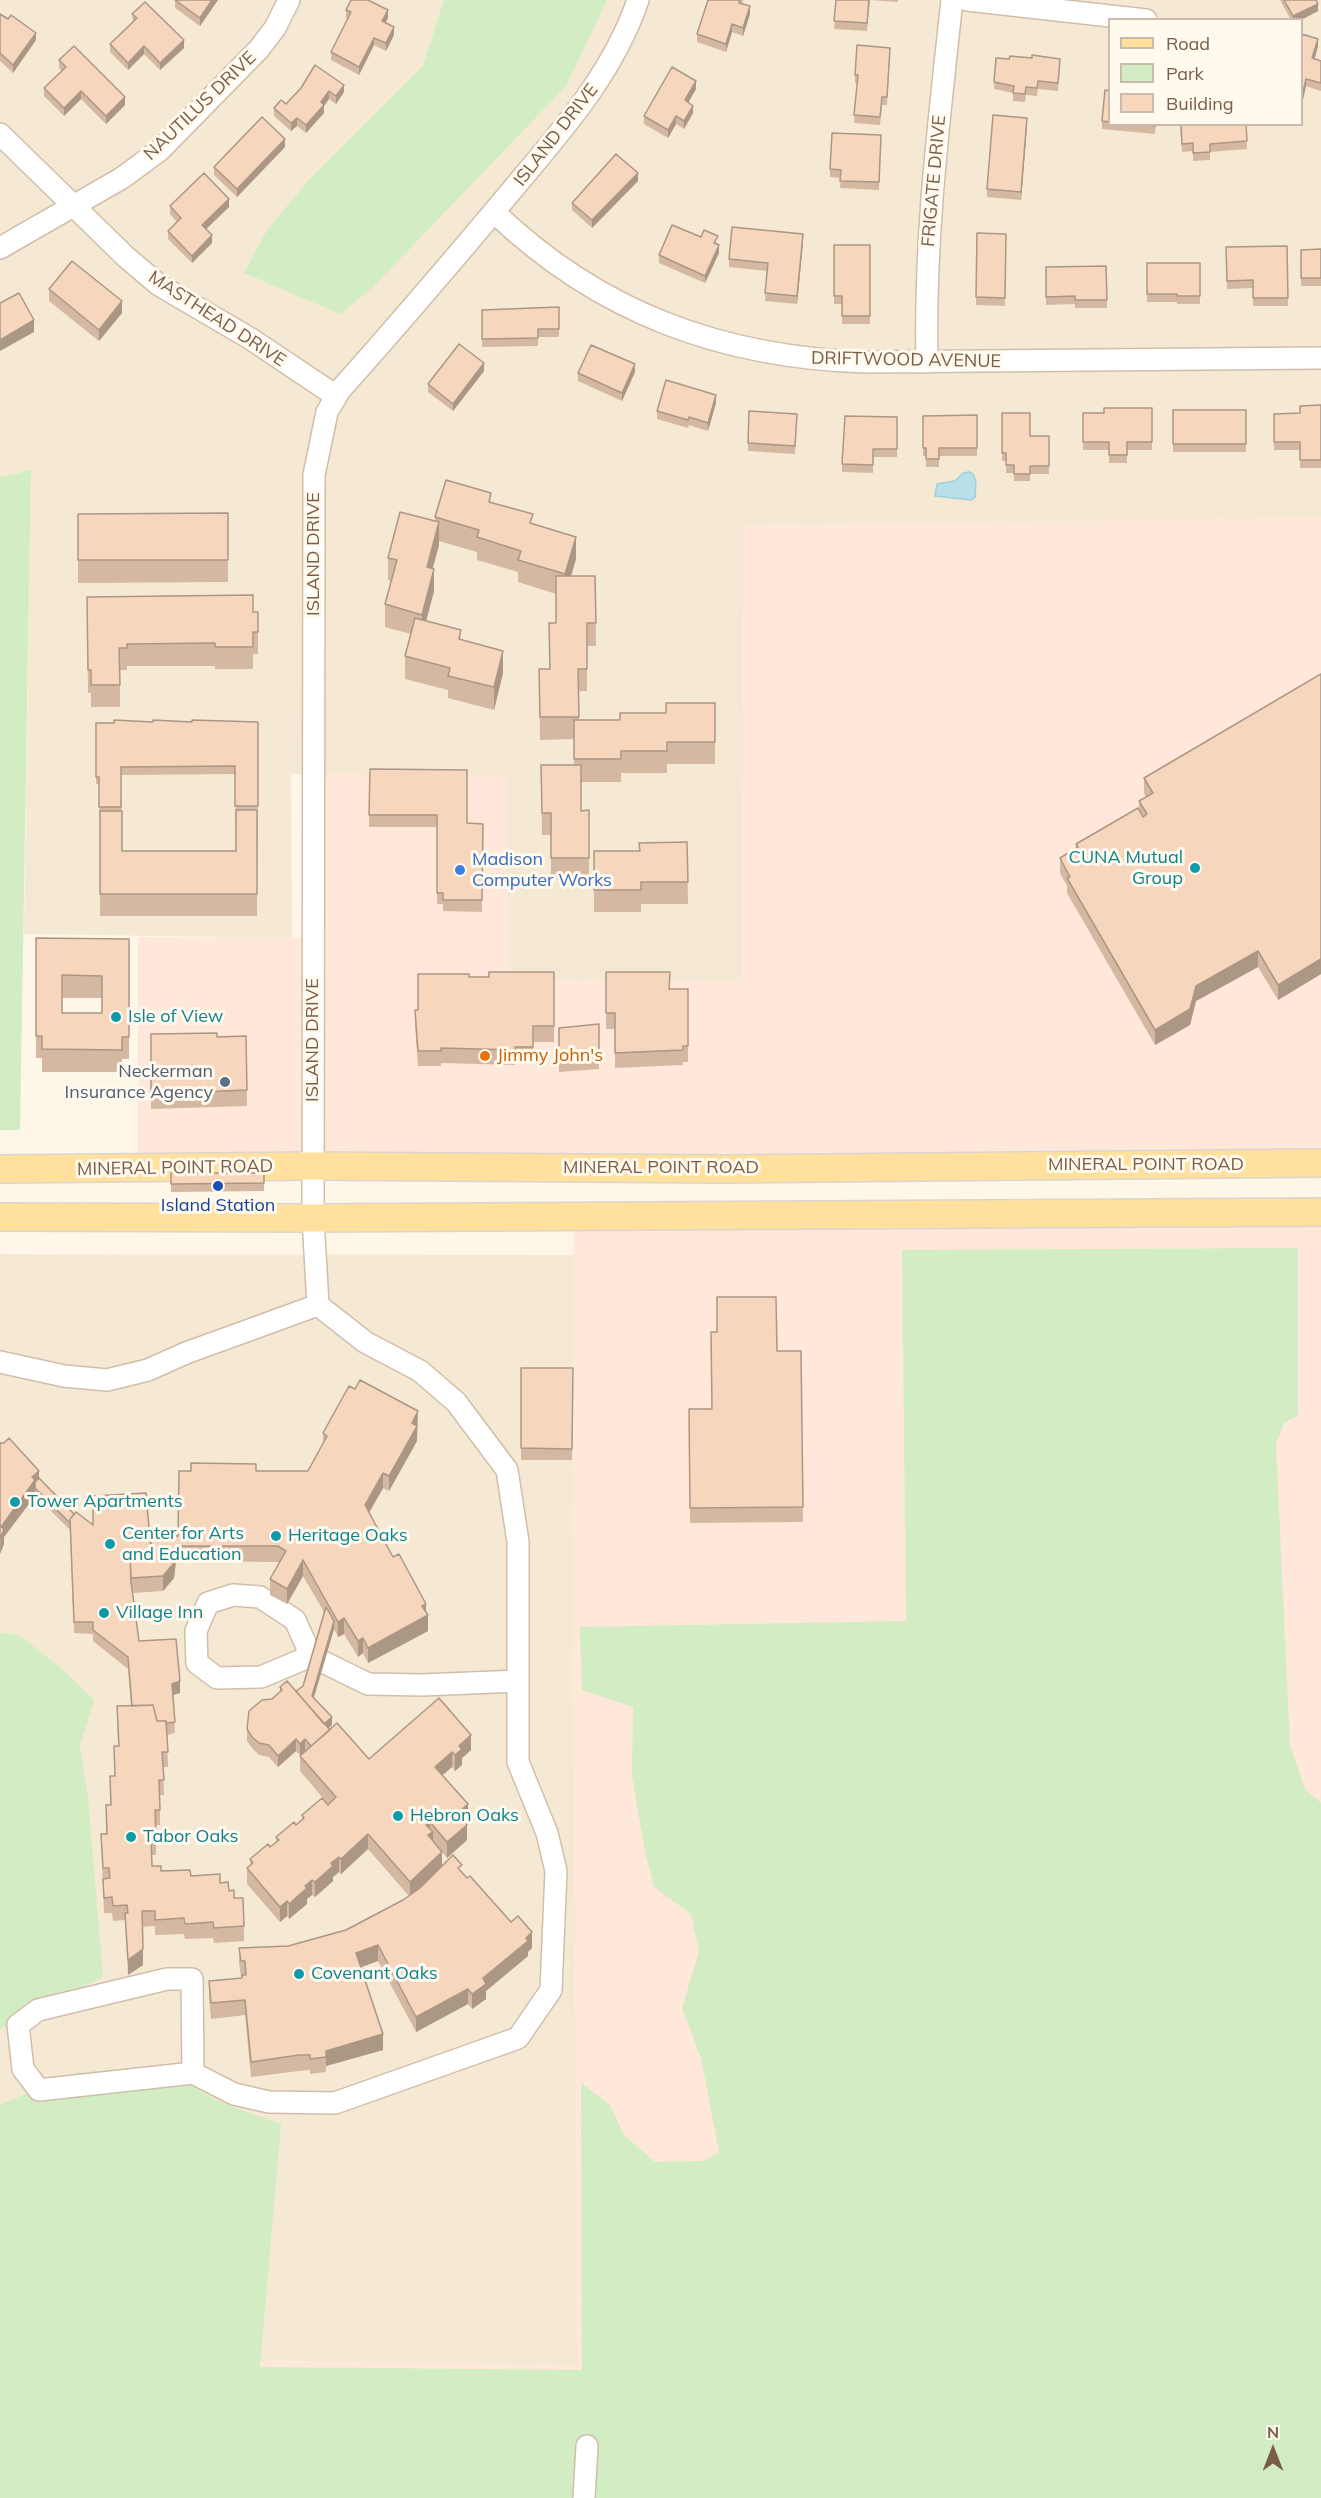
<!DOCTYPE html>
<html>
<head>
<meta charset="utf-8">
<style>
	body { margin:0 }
	#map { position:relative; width:1321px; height:2498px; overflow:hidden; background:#fef6e6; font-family:Mulish,sans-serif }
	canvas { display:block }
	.legend { position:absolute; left:1108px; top:18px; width:195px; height:108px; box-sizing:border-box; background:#fff9ee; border:2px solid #cabbac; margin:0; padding:8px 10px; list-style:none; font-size:18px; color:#7a5d48 }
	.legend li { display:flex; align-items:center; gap:12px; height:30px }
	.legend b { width:30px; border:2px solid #cabbac }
	.north { position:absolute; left:1243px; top:2420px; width:60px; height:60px; -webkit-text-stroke:4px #fff9ee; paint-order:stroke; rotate:0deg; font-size:16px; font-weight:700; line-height:24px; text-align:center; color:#7a5d48 }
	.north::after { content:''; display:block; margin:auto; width:21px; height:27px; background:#7a5d48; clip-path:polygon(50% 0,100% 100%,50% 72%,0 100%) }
</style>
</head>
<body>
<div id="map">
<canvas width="1321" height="2498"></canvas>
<ul class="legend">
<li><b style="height:8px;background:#ffe09c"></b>Road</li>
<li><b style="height:16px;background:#d2edc3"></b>Park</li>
<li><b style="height:16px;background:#f6d6bc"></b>Building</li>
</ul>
<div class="north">N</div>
</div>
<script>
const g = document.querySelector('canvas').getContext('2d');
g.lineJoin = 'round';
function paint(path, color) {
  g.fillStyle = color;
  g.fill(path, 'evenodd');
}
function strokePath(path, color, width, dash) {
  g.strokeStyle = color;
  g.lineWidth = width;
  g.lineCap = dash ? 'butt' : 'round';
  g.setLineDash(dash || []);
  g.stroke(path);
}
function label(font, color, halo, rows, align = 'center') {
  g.font = font + ' Mulish,sans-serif';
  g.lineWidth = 6;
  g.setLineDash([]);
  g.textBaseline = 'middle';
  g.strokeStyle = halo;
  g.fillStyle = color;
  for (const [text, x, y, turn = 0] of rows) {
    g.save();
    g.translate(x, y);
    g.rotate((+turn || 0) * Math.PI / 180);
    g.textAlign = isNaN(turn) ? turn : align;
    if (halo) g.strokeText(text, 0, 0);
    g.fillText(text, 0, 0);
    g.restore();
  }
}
const residential = new Path2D(`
	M0,0H1321V518L744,526L742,982L508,981L505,777L291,774L292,938L24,934L31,470L0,477ZM1110,20H1302V124H1110Z
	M0,1254L574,1255L573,1619L578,2366L0,2357Z`);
const commercial = new Path2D(`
	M1321,518V1163L138,1168V937L313,938V774L506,777L509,981L742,982L744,526Z
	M1321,1212V2498H0V2357L578,2366L573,1619L574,1216Z`);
const green = new Path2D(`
	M444,0H607L566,86L373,287L340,314L244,273L267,230L308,181L423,66Z
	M31,470L20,1130H0V477Z
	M1298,1248V1415L1284,1423L1276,1444L1290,1745L1305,1789L1321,1803V2498H0V2105L74,2073L155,2066L222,2103L281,2124L260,2367L582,2370L581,2083L610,2105L624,2135L655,2162L704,2161L719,2152L701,2058L682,2008L699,1951L691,1914L654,1887L645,1852L632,1777L633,1707L582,1690L580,1627L906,1621L902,1250Z
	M0,1633L19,1635L61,1668L94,1700L80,1746L88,1798L103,1977L0,2029Z`);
const water = new Path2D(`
	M969,472L973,474L976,482L975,497L972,500L935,496L937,484L955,481L963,473Z`);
const minor = new Path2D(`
	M967,0L1146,20
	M0,134L126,257L159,285L251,339L336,396
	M494,212C599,313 723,358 867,362L1321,358
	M0,248L122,178L160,150L259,49L275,28L289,0
	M927,362C924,240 939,121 952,0
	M0,1362L64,1376L107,1380L148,1370L186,1353L318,1305
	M233,1595L260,1597L295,1620L311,1656L261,1677L217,1678L197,1663L196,1631L208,1603Z
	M311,1656L368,1684L422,1685L518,1681
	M167,1979H192L193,2073L39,2090L23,2069L18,2025L38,2010Z
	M193,2073L234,2094L269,2102L335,2103L518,2038L551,1990L556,1871L547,1833L518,1762V1542L507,1470L456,1402L420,1371L365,1342L318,1305L313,1218L314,475L327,412L340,390C399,324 456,257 513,189C562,130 613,74 638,0
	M584,2498L587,2446`);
const major = new Path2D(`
	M0,1169L313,1166L724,1169L1321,1163
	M0,1217L313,1218L1321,1212`);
const wall = new Path2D(`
	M175,0H218L200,26L175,8Z
	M708,0H743L742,4L750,14L743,36L732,32L726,52L697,42V34Z
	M836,0H898V2L870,0L867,31L834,29Z
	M1280,0H1316L1318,11L1301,20H1291Z
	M346,10L388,18L385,23L394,35L386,51L374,45L359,75L331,60V52L348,19L346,18Z
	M0,14L36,40L13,73L0,61Z
	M132,14L184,48L160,70L144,54L128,70L110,52V44L133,22Z
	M1302,34L1318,46L1315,59L1321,61V91L1306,86L1302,104Z
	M890,56L887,105H882L880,125L854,123L857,83H855V75Z
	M59,60L125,105L106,124L81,99L64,116L44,96V88L62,71L59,68Z
	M1060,66L1058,91L1038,89L1037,96L1026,95L1025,102L1013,101V93L994,89V82Z
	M301,88L344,92L336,104L329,99L324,106V113L306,133L297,126L291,131L274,116V108L286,104Z
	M696,89L688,103L693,113L684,129L676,124L668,138L644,124V116Z
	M1110,91V124H1156L1155,134L1102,129V121Z
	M1180,124H1246L1247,149L1210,152V160L1193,161V151L1182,152Z
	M1027,126L1021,200L987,197V189Z
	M881,135L879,190L840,188L841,178L830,177V169Z
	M285,147L237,197L214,175V167Z
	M638,181L592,228L572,210V203Z
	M170,206L229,207L206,229L212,243L192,263L168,239V231L177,222L170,214Z
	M977,233L1006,234L1005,306L976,305Z
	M701,237L718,243L719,253L705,283L659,263V255Z
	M803,242L797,304L765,301L767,271L729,267V259Z
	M834,245H870V324H842V304H834Z
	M1287,246L1288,306H1253V288L1227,289L1226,247Z
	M1321,249V286H1301V250Z
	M1147,263H1200V304H1177V302H1147Z
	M1106,266L1107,308H1075V304L1046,305V267Z
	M49,289L122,313L99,341L49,301Z
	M559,307V337H538V346L482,347V310Z
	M484,371L453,411L428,392V384Z
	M635,372L622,401L578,381V373Z
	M716,403L708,431L689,425L688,428L657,419V411Z
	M1321,405V468H1300V450H1274V414L1300,413Z
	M1152,408V450H1127V463H1109V450H1083V413H1104Z
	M1173,410H1246V452H1173Z
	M1002,413L1030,436H1049V474H1030V481H1014V473H1006V461H1002Z
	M797,414L795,454L748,451V443Z
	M977,415V456H939V467H926V456H923V416Z
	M897,417V457H873V473L842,472V464Z
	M491,502L533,524L576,559L571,576H595L596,646H587V691H579V720H620L666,713L715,703V764H667V773H621V782H581V811L589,810V880H551V835H542L541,765H574V739L540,740L539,669H549L556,623V594L518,582V572L477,560V552L439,541V545L433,568L434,591L426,621L461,639L503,673L494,710L448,698V690L405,679V656L411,634L385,627V604L391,581L388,580V558L435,521V517Z
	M228,513V582L78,583V514Z
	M87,597L253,612L258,632V654H253V669H215V666H127V670H120V707H91V693H88Z
	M1321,674V974L1278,1000L1258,967L1196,1001L1190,1025L1155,1045L1067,893V886L1060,873V858L1076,848V844L1139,810V801L1146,797L1144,793V778Z
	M258,722L257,916H100V815H99V784H96V723ZM235,774L236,851H122L121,775Z
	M370,769L467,823L483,824L482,912L443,911V904H437V827H369Z
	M687,842L688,904H641V912H594V851H639Z
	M36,938L129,939V1059H122V1072H42V1058H36ZM62,998H102V1013H62Z
	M554,972V1042H533V1063H515V1065L441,1063V1066H418L415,1025V1010H418L469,977H489Z
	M606,972L670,989H688V1062H683V1065L615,1068V1029H606Z
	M599,1024V1069L559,1072V1028Z
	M151,1034L217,1037L246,1036L247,1106L151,1109Z
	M171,1173H264V1191L171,1192Z
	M777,1351H801L803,1522L690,1523L689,1409H712Z
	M521,1368H573L572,1460H521Z
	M418,1427L417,1429V1441L389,1491L383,1488L369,1512L393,1557L426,1613L428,1631L368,1663L363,1653L358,1657L344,1634L338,1637L334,1629L314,1698L332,1725L328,1728L369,1759L471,1750L462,1758V1765L455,1771L452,1767L442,1775L468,1820L465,1822L467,1840L447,1858L442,1852V1866L462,1872L532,1948L528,1952V1956L486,1991V1999L472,2009L468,2004L416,2032L378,1961L361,1967L383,2050L326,2066V2072L310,2074V2070L299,2071L251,2077L245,2015L211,2019L209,1997V1981L242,1978V1977H241L239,1963V1948L288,1946L346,1930L403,1900L409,1896L368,1849L341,1874L339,1872L333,1877V1881L315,1897L312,1895L307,1899V1904L289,1919L287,1916L280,1922L247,1884V1868L250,1865V1859L270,1847L276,1842V1837L296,1825L302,1820V1815L328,1804L300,1771V1755L296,1751L278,1767L269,1757L259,1755L252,1748L247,1741V1729L272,1699L280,1692V1687L296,1691L303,1686L324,1612L303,1576L287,1604L270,1595V1579L280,1563L278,1562L176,1561L174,1578L163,1591L133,1593L139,1641L180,1693L173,1695L175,1733L167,1735L168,1767H163L164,1795H160V1825H156V1855H152V1866L161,1871L191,1876L220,1883L229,1891L234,1898L244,1926V1941L214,1943L213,1938L185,1939L184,1934L155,1935V1926L142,1927L143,1965L128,1975L125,1920L113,1921L112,1913H104L101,1834H106V1805H110V1776H115L114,1746H118L117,1706H131L128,1669L93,1641V1634L74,1633L70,1530L35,1495L4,1537V1544L0,1554V1443L39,1478L74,1514L93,1525L151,1552L178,1536L256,1471H308L323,1445V1433Z`);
const shadedWall = new Path2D(`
	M212,0H218L200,26V18Z
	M1318,4V11L1301,20H1293V16Z
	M750,6V14L743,36V28Z
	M388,10V18L382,29V21Z
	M732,24V32L726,52V44Z
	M394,27V35L386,51V43Z
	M36,33V40L13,73V65Z
	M374,38V45L359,75V67Z
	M1318,39V46L1312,66V58Z
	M184,40V48L160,70V63Z
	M144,46V54L128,70V63Z
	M1306,79V86L1302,104V96Z
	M696,81V89L685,108V100Z
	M344,85V92L336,104V96Z
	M81,91V99L64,116V108Z
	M329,91V99L324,106V113L306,133V125Z
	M125,97V105L106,124V116Z
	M693,106V113L684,129V121Z
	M676,116V124L668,138V130Z
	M297,118V126L291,131V123Z
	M1027,118V126L1021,200V192Z
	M285,139V147L237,197V189Z
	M638,173V181L592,228V220Z
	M229,199V207L202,233V225Z
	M803,234V242L797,304V296Z
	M212,235V243L192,263V256Z
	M719,245V253L705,283V276Z
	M122,301V313L99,341V330Z
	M34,320V332L0,351V340Z
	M484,363V371L453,411V404Z
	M635,364V372L622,401V393Z
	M716,395V403L708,431V423Z
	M439,522V545L427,589V567Z
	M576,537V559L565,596V574Z
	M434,569V591L422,637V615Z
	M503,651V673L494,710V687Z
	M1258,951V967L1196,1001L1190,1025L1155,1045V1030L1196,986Z
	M1321,959V974L1278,1000V985Z
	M418,1411L417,1441L389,1491V1476L412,1423Z
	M39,1471V1486L35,1488V1496L4,1537V1544L0,1554L1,1527L32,1477Z
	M383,1473V1488L365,1520V1505Z
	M176,1546V1561L174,1578L163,1591V1576Z
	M303,1560V1576L287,1604V1589Z
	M426,1604V1616L428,1615V1631L368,1663V1648L422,1606Z
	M344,1618V1634L338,1637V1622Z
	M334,1621V1629L312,1703V1696Z
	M363,1638V1653L358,1657V1641Z
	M180,1681V1693L172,1695V1684Z
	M332,1717V1725L323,1733V1725Z
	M471,1735V1750L462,1758V1765L455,1771V1755L459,1746Z
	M296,1739V1751L278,1767V1756Z
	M305,1739V1751L300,1756V1744Z
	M452,1752V1767L435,1782V1767Z
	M468,1804V1820L458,1829V1813Z
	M430,1822V1834L433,1832V1847L428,1851L426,1825Z
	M467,1825V1840L447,1858V1842Z
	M368,1834V1849L341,1874V1859Z
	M442,1852V1867L410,1897V1882Z
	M339,1857V1872L333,1877V1881L315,1897V1882L331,1863Z
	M312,1880V1895L307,1899V1904L289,1919V1904L305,1886Z
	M287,1901V1916L280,1922V1907Z
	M532,1932V1948L528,1952V1956L486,1991V1999L472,2009V1994L483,1978Z
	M378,1945V1961L356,1969V1953Z
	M143,1949V1965L128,1975V1960Z
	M468,1989V2004L416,2032V2017Z
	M383,2034V2050L326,2066V2051Z`);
const building = new Path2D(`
	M175,0H212L200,18Z
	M351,0H368L388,10L382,21L394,27L386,43L374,38L359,67L331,52L351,12L346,10Z
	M708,0H740L739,3L750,6L743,28L732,24L726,44L697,34Z
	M836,0H869L867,23L834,21Z
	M1284,0H1316L1318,4L1293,16Z
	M145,2L184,40L160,63L144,46L128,63L110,44L137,18L132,14Z
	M0,14L8,19L11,15L36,33L13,65L0,53Z
	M1302,34L1318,39L1312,58L1321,61V83L1306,79L1302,96Z
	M857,45L890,48L887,97H882L880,117L854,115L858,75H855Z
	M74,46L125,97L106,116L81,91L64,108L44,88L66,67L59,60Z
	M1032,55L1060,59L1058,83L1038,81L1037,88L1026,87L1025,94L1013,93L1014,86L994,82L996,58L1009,59L1010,56L1032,58Z
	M315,65L344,85L336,96L329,91L321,102L324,105L306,125L297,118L291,123L274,108L281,100L286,104L301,88Z
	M672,67L696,81L685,100L693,106L684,121L676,116L668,130L644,116Z
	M1105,90L1110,91V122L1102,121Z
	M993,115L1027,118L1021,192L987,189Z
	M262,117L285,139L237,189L214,167Z
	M1139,124H1155V126Z
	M1181,124H1246L1247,141L1210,144V152L1193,153V143L1182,144Z
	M832,133L881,135L879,182L840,181L841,170L830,169Z
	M616,154L638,173L592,220L572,203Z
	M204,173L229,199L202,225L212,235L192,256L168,231L181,218L170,206Z
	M672,225L701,237L704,230L718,236L714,243L719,245L705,276L659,255Z
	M732,227L803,234L797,296L765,293L768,263L729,259Z
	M977,233L1006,234L1005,298L976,297Z
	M834,245H870V316H842V296H834Z
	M1287,246L1288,298H1253V280L1227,281L1226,247Z
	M1321,249V278H1301V250Z
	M72,261L122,301L99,330L49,289Z
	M1147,263H1200V296H1177V294H1147Z
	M1106,266L1107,300H1075V296L1046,297V267Z
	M19,293L34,320L0,340V303Z
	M559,307V329H538V338L482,339V310Z
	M459,344L484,363L453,404L428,384Z
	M591,345L635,364L622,393L578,373Z
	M666,380L716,395L708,423L689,417L688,420L657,411Z
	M1321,405V460H1300V442H1274V414L1300,413V406Z
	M1104,408H1152V442H1127V455H1109V442H1083V413H1104Z
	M1173,410H1246V444H1173Z
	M749,411L797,414L795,446L748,443Z
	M1002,413H1030V436H1049V466H1030V474H1014V465H1006V453H1002Z
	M977,415V448H939V459H926V448H923V416Z
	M845,416L897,417V449H873V465L842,464Z
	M446,480L491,493L489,502L533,514L530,523L576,537L565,574L518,560L521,551L477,537L479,530L435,517Z
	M400,512L439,522L427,567L434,569L422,615L385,604L397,560L388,558Z
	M228,513V560H78V514Z
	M556,576H595L596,623H587V669H578L579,717H540L539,669H550L549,623H556Z
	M253,595V612H258V632H253V647H215V643L127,644V648H119L120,685H91V670H88L87,597Z
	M415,618L461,630L459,639L503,651L494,687L448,676L450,668L405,656Z
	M1321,674V959L1278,985L1258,951L1196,986L1190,1009L1155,1030L1067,878L1070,877L1060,858L1078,847L1076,844L1138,808L1143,817L1147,814L1139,801L1153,793L1144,778Z
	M666,703H715V742H667V751H621V759H574V720H620V713H666Z
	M114,720L153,722V720L192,722V720L258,722V806H235V766L121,767V807H99V777H96V723H114Z
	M541,765H581V811L589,810V858H551V813H542Z
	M370,769L467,770V823L483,824L482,900H443V893H437V815H369Z
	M236,810H257V894H100V811H122V851H236Z
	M687,842L688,882H641V890H594V851H640L639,843Z
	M36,938L129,939V1037H122V1050L42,1049V1036H36ZM62,975L102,976V1013H62Z
	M489,972H554V1026H533V1047H515V1050L441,1048V1051H418L415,1010H418V974H469V977H489Z
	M606,972H670L669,989H688V1046H683V1050L615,1053V1013H606Z
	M599,1024V1053L559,1057V1028Z
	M217,1033V1037L246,1036L247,1090L151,1094V1034Z
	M171,1173H264V1183L171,1184Z
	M717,1297H776L777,1351H801L803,1507L690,1508L689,1409H712L711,1332H717Z
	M521,1368H573L572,1449L521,1448Z
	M360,1380L418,1411L412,1423L417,1426L389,1476L383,1473L365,1505L393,1557L399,1554L426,1604L422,1606L428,1615L368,1648L363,1638L358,1641L344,1618L338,1622L303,1560L287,1589L270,1579L286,1551L278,1546H176L174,1563L163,1576L131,1578L130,1553L151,1552V1536H178L179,1471H191V1463L256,1464V1471H308L327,1436L323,1433L349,1386L355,1389Z
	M9,1438L39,1471L32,1477L35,1480L1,1527L4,1529L0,1539V1443H4Z
	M39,1478L74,1514L70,1519V1523L35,1488V1482Z
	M146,1493L151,1552L130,1553L131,1582L139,1641L176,1639L180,1681L172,1684L175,1722L166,1723V1721H157L153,1705L132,1706L128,1657L93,1630V1622H74L70,1519L76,1512L93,1525V1496Z
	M326,1607L334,1621L312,1696L332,1717L324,1724L296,1691L303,1686Z
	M287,1681L330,1730L311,1746L305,1739L300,1744L296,1739L278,1756L269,1745L259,1743L252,1737L247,1729L249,1711L262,1700L272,1699L282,1690L280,1687Z
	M439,1698L471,1735L459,1746L462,1749L455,1755L452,1752L435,1767L468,1804L458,1813L467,1825L447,1842L430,1822L426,1825L433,1832L428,1835L442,1852L410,1882L368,1834L341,1859L339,1857L331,1863L333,1866L315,1882L312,1880L305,1886L307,1888L289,1904L287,1901L280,1907L247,1868L253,1863L250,1859L268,1844L270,1847L279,1840L276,1837L294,1822L296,1825L304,1818L302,1815L322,1798L328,1805L336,1797L300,1756L337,1723L369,1759Z
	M153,1705L157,1721H166L168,1752H162L164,1780H159L160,1810H155L156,1839H151L152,1866H161V1871L190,1870L191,1876L220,1874V1883L228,1882L229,1891L234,1890V1898H243L244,1926L214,1928L213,1922L185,1924L184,1918L155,1920V1911H142L143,1949L128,1960L125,1913H128L127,1905L113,1906L112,1897L104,1898L103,1879L110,1878L109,1868H103L101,1834H107L106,1805H111L110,1776H115L114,1746H119L117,1706Z
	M453,1855L462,1865L458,1868L467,1878L470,1876L511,1922L518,1916L532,1932L526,1938L528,1941L483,1978L486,1984L472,1994L468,1989L416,2017L378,1945L356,1953L383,2034L326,2051V2057L310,2059V2055H299L251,2062L245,2000L211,2003L209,1981L242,1978V1975H246L245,1961H241L239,1948L288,1946L346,1930L403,1900L420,1888Z`);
const markers = [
	[1195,868,6,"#0f9aa8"],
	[460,870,6,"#3f7fe0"],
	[116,1017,6,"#0f9aa8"],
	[485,1056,6,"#e8710a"],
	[225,1082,6,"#5c6f8a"],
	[218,1186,6,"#1a4fb4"],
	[15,1502,6,"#0f9aa8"],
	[276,1536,6,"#0f9aa8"],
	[110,1544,6,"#0f9aa8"],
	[104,1613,6,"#0f9aa8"],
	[398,1816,6,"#0f9aa8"],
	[131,1837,6,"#0f9aa8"],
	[299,1974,6,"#0f9aa8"]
];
const streetNames = [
	["NAUTILUS DRIVE",200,106,-44],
	["ISLAND DRIVE",556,135,-52],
	["FRIGATE DRIVE",934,181,-85],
	["MASTHEAD DRIVE",217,319,33],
	["DRIFTWOOD AVENUE",906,360,1],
	["ISLAND DRIVE",314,554,-90],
	["ISLAND DRIVE",313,1040,-90],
	["MINERAL POINT ROAD",1146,1165],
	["MINERAL POINT ROAD",175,1168,-1],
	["MINERAL POINT ROAD",661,1168]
];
const cultureNames = [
	["CUNA Mutual",1183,858,"right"],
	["Group",1183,879,"right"],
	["Isle of View",128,1017],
	["Tower Apartments",27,1502],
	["Center for Arts",122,1534],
	["and Education",122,1555],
	["Heritage Oaks",288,1536],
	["Village Inn",116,1613],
	["Hebron Oaks",410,1816],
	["Tabor Oaks",143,1837],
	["Covenant Oaks",311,1974]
];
const shopNames = [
	["Madison",472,860],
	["Computer Works",472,881]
];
const foodNames = [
	["Jimmy John's",497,1056]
];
const serviceNames = [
	["Neckerman",213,1072],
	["Insurance Agency",213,1093]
];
const transitNames = [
	["Island Station",218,1206]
];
paint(residential, '#f6e9d4');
paint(commercial, '#ffe7d9');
paint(green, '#d2edc3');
paint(water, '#b9e0ea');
strokePath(water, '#9ecfdc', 1.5);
strokePath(minor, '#d1beaa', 24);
strokePath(major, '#dcd5cf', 30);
strokePath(minor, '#fff', 21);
strokePath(major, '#ffe09c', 27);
paint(wall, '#d4b8a2');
paint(shadedWall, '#ac9684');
paint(building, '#f6d6bc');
strokePath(building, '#ac9684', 1.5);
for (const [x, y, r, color] of markers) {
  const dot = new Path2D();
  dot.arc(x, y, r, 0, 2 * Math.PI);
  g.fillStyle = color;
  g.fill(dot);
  strokePath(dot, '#fff9ee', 2);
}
label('18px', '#7a5d48', '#fff9ee', streetNames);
label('18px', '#0d838f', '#fff9ee', cultureNames, 'left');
label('18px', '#366cbe', '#fff9ee', shopNames, 'left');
label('18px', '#c56008', '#fff9ee', foodNames, 'left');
label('18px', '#4e5e75', '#fff9ee', serviceNames, 'right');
label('18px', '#164399', '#fff9ee', transitNames);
</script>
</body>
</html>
